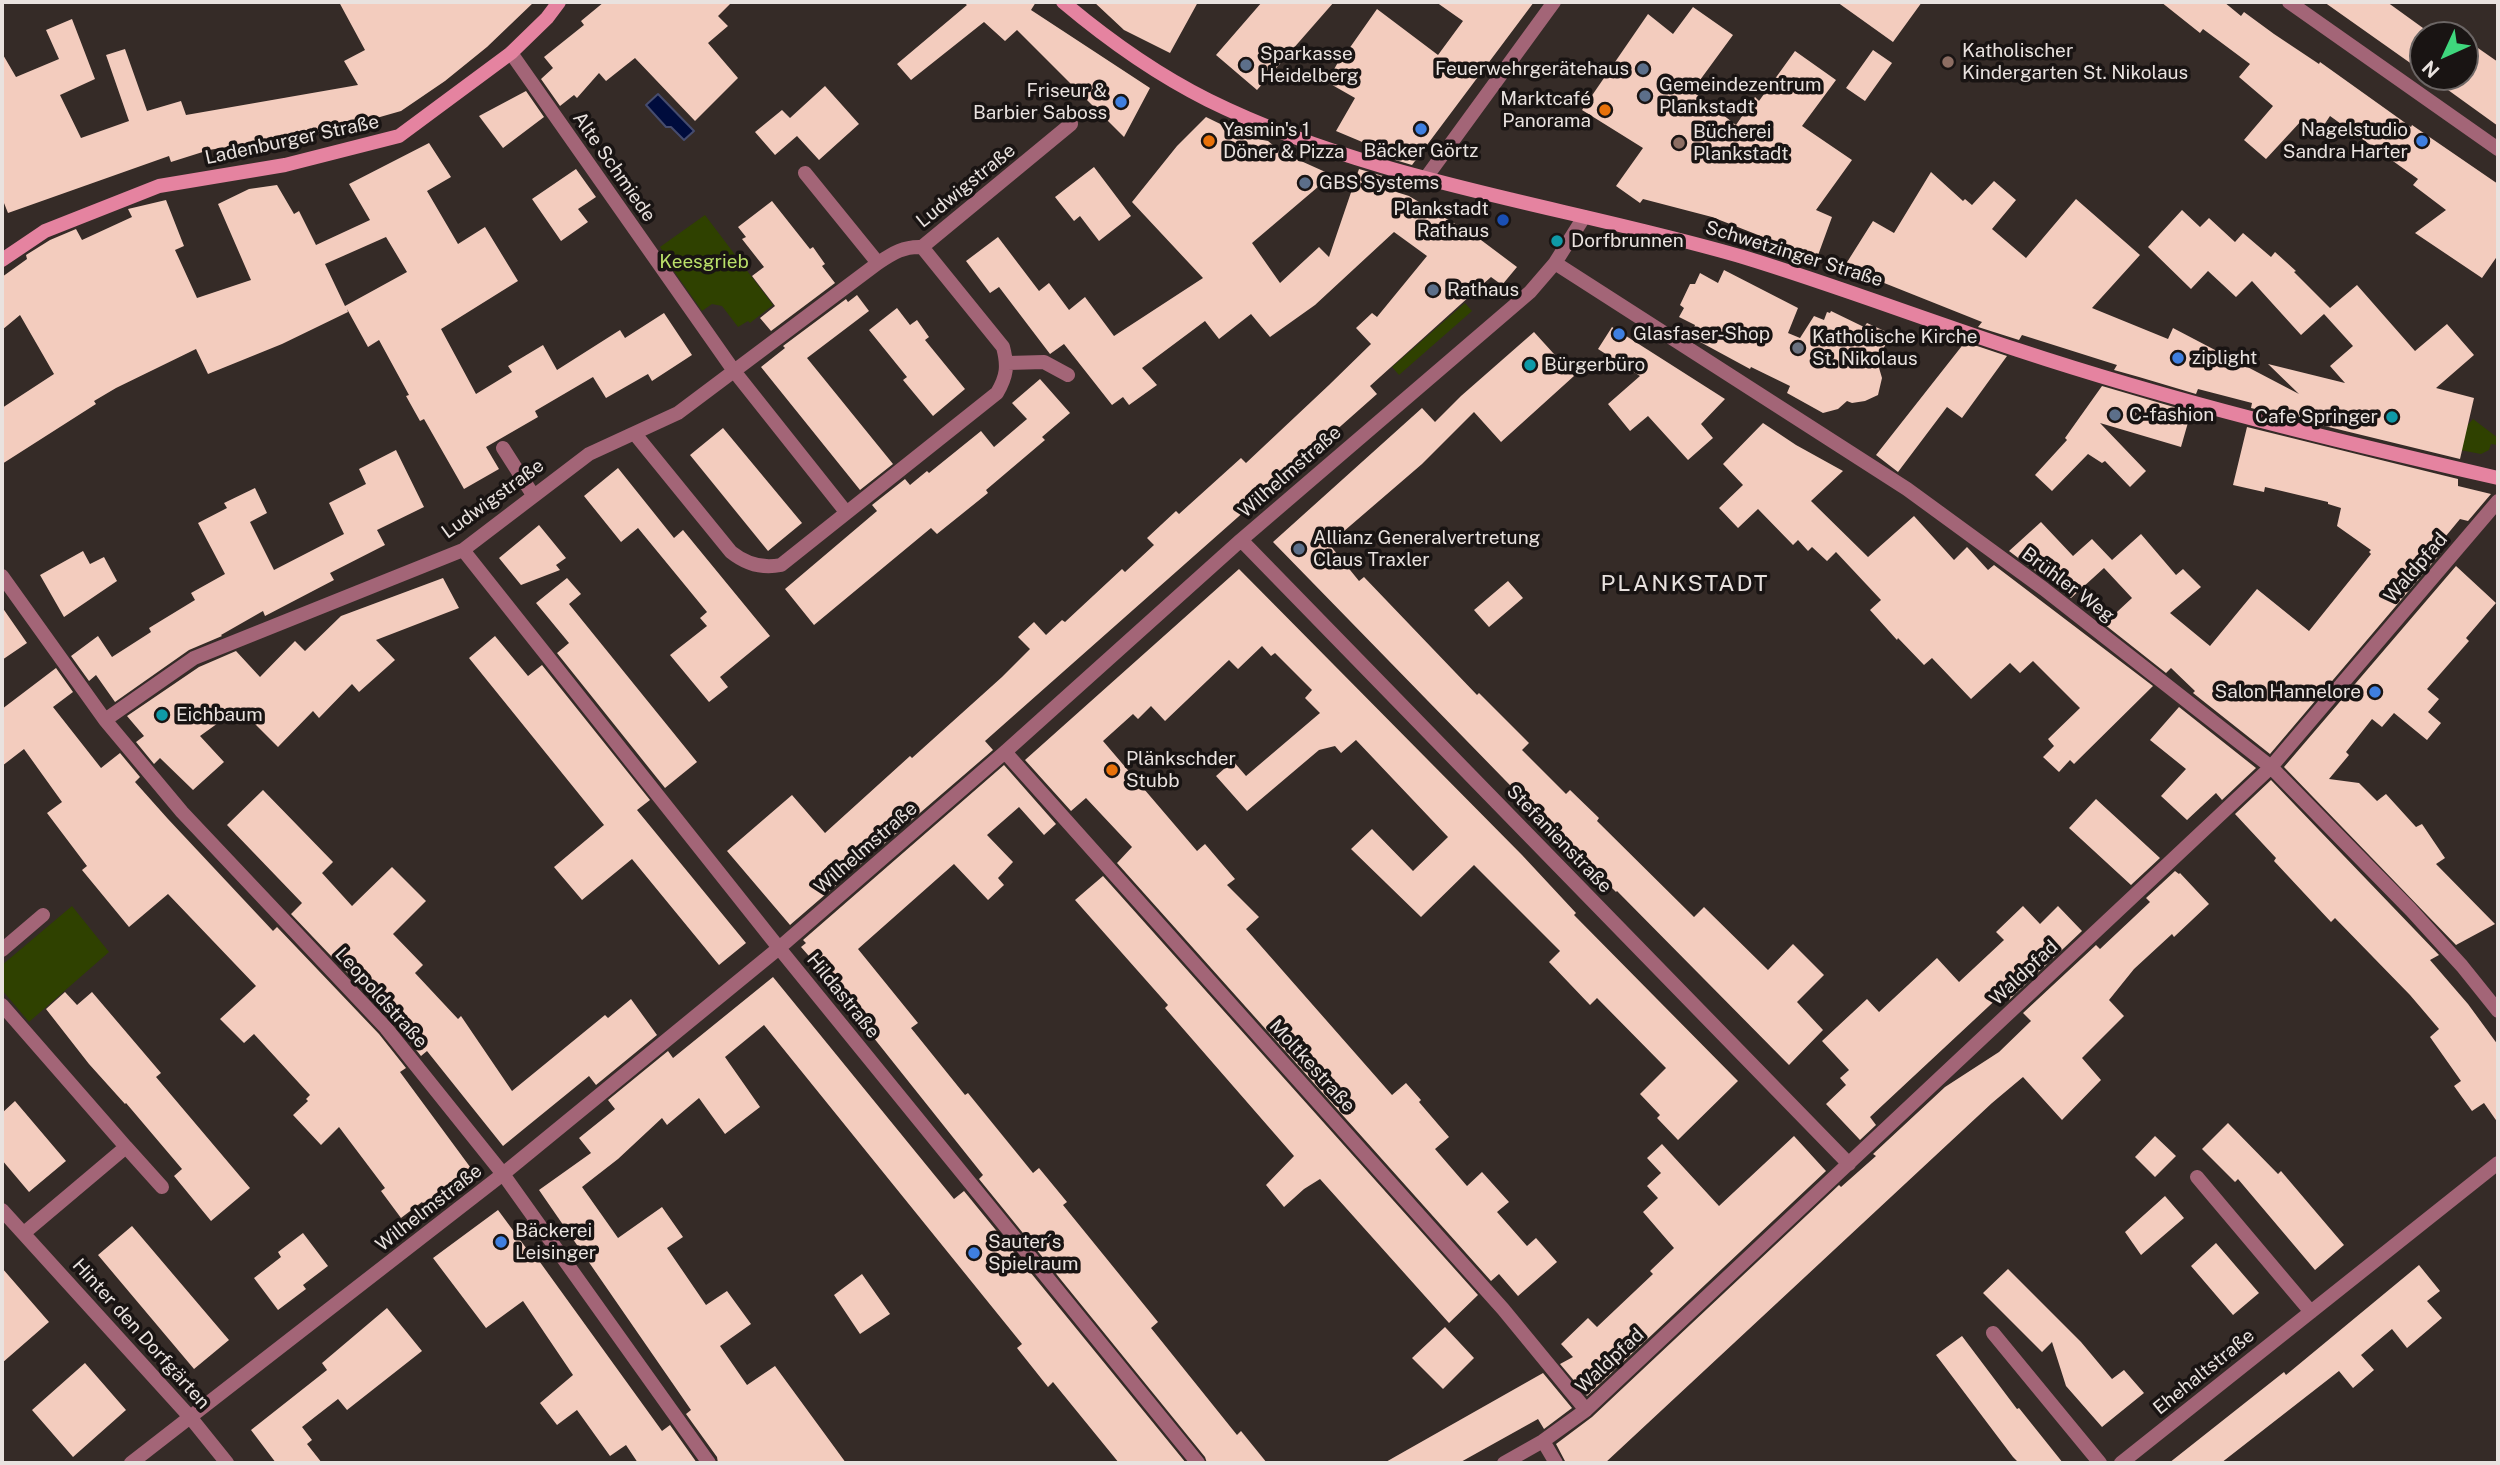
<!DOCTYPE html>
<html>
<head>
<meta charset="utf-8">
<style>
	body { margin:0 }
	#map { position:relative; width:2500px; height:1465px; overflow:hidden; background:#352b27; font-family:"Public Sans",sans-serif }
	canvas { display:block }
	.frame { position:absolute; inset:0; border:4px solid #e9e2df; pointer-events:none }
	.north { position:absolute; left:2409px; top:21px; width:70px; height:70px; box-sizing:border-box; background:#191413; border:2px solid #6c6665; border-radius:50%; rotate:225deg; font-size:19px; font-weight:700; line-height:28px; text-align:center; color:#e9e2df }
	.north::after { content:''; display:block; margin:auto; width:24px; height:32px; background:#3fd77d; clip-path:polygon(50% 0,100% 100%,50% 72%,0 100%) }
</style>
</head>
<body>
<div id="map">
<canvas width="2500" height="1465"></canvas>
<div class="frame"></div>
<div class="north">N</div>
</div>
<script>
const g = document.querySelector('canvas').getContext('2d');
g.lineJoin = 'round';
function paint(path, color) {
  g.fillStyle = color;
  g.fill(path, 'evenodd');
}
function strokePath(path, color, width, dash) {
  g.strokeStyle = color;
  g.lineWidth = width;
  g.lineCap = dash ? 'butt' : 'round';
  g.setLineDash(dash || []);
  g.stroke(path);
}
function label(font, color, halo, rows, align = 'center') {
  g.font = font + ' "Public Sans",sans-serif';
  g.lineWidth = 7;
  g.setLineDash([]);
  g.textBaseline = 'middle';
  g.strokeStyle = halo;
  g.fillStyle = color;
  for (const [text, x, y, turn = 0] of rows) {
    g.save();
    g.translate(x, y);
    g.rotate((+turn || 0) * Math.PI / 180);
    g.textAlign = isNaN(turn) ? turn : align;
    if (halo) g.strokeText(text, 0, 0);
    g.fillText(text, 0, 0);
    g.restore();
  }
}
const green = new Path2D(`
	M705,215L773,305L750,323L748,321L738,327L722,306L712,304L702,311L664,257L665,255L660,247Z
	M1465,303L1472,311L1399,375L1392,367Z
	M2473,419L2498,438V445L2491,444L2489,450L2481,454L2460,450L2466,427Z
	M72,906L109,952L29,1022L2,990V965Z`);
const water = new Path2D(`
	M658,94L694,131L684,140L671,127H666L646,105Z`);
const building = new Path2D(`
	M339,2H534L487,47L445,81L401,111L345,127L209,150L171,162L169,156L8,213L2,198V53L16,77L59,59L46,30L72,19L95,79L60,95L81,138L129,121L106,55L125,49L147,111L181,101L186,115L358,85L344,61L365,50Z
	M604,2H732L718,16L728,26L708,43L738,78L695,121L635,58L606,81L599,73L577,98L574,95L560,106L541,79L553,68L544,57L584,25L581,21Z
	M963,2H1036L1031,10L1150,88L1124,137L1017,30L1005,41L984,22L911,80L897,64L967,5Z
	M1094,2H1198L1170,53L1124,30Z
	M1262,2H1334L1257,90L1216,55Z
	M1436,2H1534L1412,165L1365,151L1367,144L1336,131L1355,98L1327,82L1342,55L1344,56L1377,9L1438,55L1463,21Z
	M1837,2H1922L1893,42Z
	M2161,2H2224L2241,16L2244,12L2274,34L2319,64L2320,62L2411,127L2412,125L2498,184V255L2482,278L2415,233L2446,210L2413,185L2418,179L2330,116L2320,131L2302,120L2266,159L2244,140L2273,106L2239,77L2250,64L2203,29L2200,33Z
	M2324,2H2387L2423,28V72Z
	M1693,7L1733,35L1692,91L1736,125L1755,97L1759,101L1795,51L1836,80L1802,126L1852,160L1816,210L1832,217L1817,258L1712,217L1643,199L1640,203L1616,186L1643,148L1582,110L1648,14L1673,34Z
	M2465,39L2498,62V126L2430,77H2465Z
	M1873,50L1892,63L1865,101L1846,88Z
	M825,86L859,124L819,160L797,136L775,155L755,132L782,110L790,118Z
	M526,91L544,117L503,148L479,116Z
	M1206,117L1247,137L1268,141L1281,152L1332,175L1252,243L1280,283L1319,247L1329,257L1359,169L1400,181L1393,191L1409,196L1477,237L1517,267L1502,285L1491,277L1370,386L1377,394L985,741L993,750L790,925L727,851L792,795L825,833L910,756L912,758L1002,677L1030,649L1018,637L1034,622L1046,635L1062,620L1065,622L1122,569L1125,572L1154,545L1147,538L1176,511L1179,514L1241,458L1246,463L1329,385L1371,344L1356,328L1372,313L1377,317L1427,256L1394,232L1315,305L1270,337L1251,314L1219,339L1205,321L1142,368L1157,385L1129,405L1123,397L1112,405L1064,344L1050,354L999,287L990,293L966,261L998,237L1039,291L1049,283L1069,310L1085,297L1114,336L1203,278L1132,202L1177,146Z
	M429,143L451,177L427,191L458,244L485,227L518,281L441,329L476,394L512,372L508,366L543,345L557,370L620,330L625,338L664,313L692,355L652,381L648,374L606,398L593,377L535,411L538,417L486,447L499,469L464,489L424,419L420,421L406,396L409,395L379,340L368,347L347,309L348,312L282,344L208,374L196,349L116,388L94,401L96,404L2,464V408L54,374L20,315L2,330V277L27,259L26,255L50,240L76,229L82,240L132,217L128,209L166,200L184,246L175,250L197,298L251,280L218,204L249,189L277,185L294,214L299,211L316,245L370,220L349,184ZM386,237L407,272L345,306L325,264Z
	M1094,167L1131,216L1099,241L1080,216L1074,221L1055,197Z
	M576,169L596,197L578,209L588,222L561,241L532,199Z
	M1931,172L1963,201L1965,199L1972,205L1994,181L2016,200L1992,229L2026,258L2076,199L2140,255L2092,308L2168,339L2173,328L2299,394L2268,364L2345,383L2330,366L2353,346L2324,314L2301,335L2252,281L2236,297L2208,271L2191,289L2148,247L2182,210L2200,227L2209,218L2235,242L2243,233L2271,257L2275,252L2296,271L2294,272L2330,308L2357,285L2415,351L2447,324L2474,355L2436,388L2474,398L2460,459L2251,408L2252,403L2198,389L2196,394L2139,377L2114,370L2117,365L2022,335L2019,340L1978,327L1982,322L1844,267L1873,221L1894,233Z
	M772,201L810,249L813,247L825,264L822,266L835,283L771,331L760,318L775,306L752,276L764,267L742,239L746,237L738,227Z
	M1724,270L1798,308L1788,333L1800,338L1814,316L1824,320L1827,312L1830,313L1831,311L1864,327L1867,323L1891,334L1877,361L1882,378L1878,395L1865,401L1852,403L1847,401L1838,409L1823,413L1787,393L1790,386L1751,367L1750,369L1691,337L1695,325L1679,317L1684,308L1680,305L1690,284H1695L1700,273L1718,283Z
	M857,295L869,311L807,358L893,464L860,490L761,367L785,348L783,346L846,299L848,302Z
	M897,308L910,325L917,320L929,337L925,340L965,389L933,416L903,380L907,377L869,330Z
	M1612,327L1725,399L1701,424L1713,438L1688,460L1648,416L1630,431L1608,404L1640,376L1598,349Z
	M1534,332L1574,376L1501,442L1474,412L1422,464L1329,544L1359,581L1364,577L1477,695L1479,693L1529,743L1522,750L1566,794L1570,790L1599,818L1597,821L1694,917L1704,907L1768,970L1793,944L1824,975L1797,1002L1823,1030L1789,1065L1617,891L1616,892L1542,818L1273,542L1422,408L1435,422L1461,396Z
	M1965,342L2007,356L1962,418L1947,407L1898,472L1876,455Z
	M1040,379L1070,413L1042,437L1045,440L986,490L988,493L937,534L931,528L814,625L785,589L877,511L872,505L905,479L910,485L927,471L929,473L981,431L994,447L1027,419L1012,403Z
	M2102,386L2191,412L2181,447L2100,423L2146,471L2130,487L2105,461L2102,463L2088,454L2052,491L2035,475L2067,440L2065,438Z
	M1763,423L1796,445L1843,471L1811,501L1868,557L1914,516L1954,560L1967,547L1988,570L1994,565L2153,686L2074,764L2070,760L2059,772L2043,757L2054,746L2048,739L2080,708L2033,661L2020,673L2010,663L1971,699L1932,658L1924,665L1898,638L1897,640L1870,610L1881,600L1836,552L1827,561L1812,547L1808,551L1798,540L1793,545L1758,509L1738,528L1719,508L1743,485L1723,464Z
	M2247,427L2458,479V486L2491,494L2468,521L2460,519L2436,548L2441,553L2270,754L2193,693L2195,691L2171,668L2166,673L2104,624L2132,598L2104,568L2071,598L2009,551L2041,522L2073,556L2092,539L2112,560L2141,534L2176,575L2183,569L2201,587L2170,613L2210,646L2257,589L2309,631L2371,554L2369,552L2371,550L2337,526L2341,508L2328,504V502L2265,487L2264,492L2233,485Z
	M723,428L802,523L768,551L690,455Z
	M396,450L424,507L377,530L385,545L330,573L334,580L265,616L263,611L221,635L222,636L189,650L115,702L96,675L89,681L71,656L98,636L112,657L151,632L149,628L195,600L191,593L225,574L198,523L227,508L224,503L255,488L267,513L250,522L274,570L344,534L329,503L366,484L359,469Z
	M618,468L674,538L683,530L770,636L720,677L728,687L709,702L670,655L707,626L700,618L707,612L638,528L621,542L584,496Z
	M539,525L566,558L556,565L560,570L521,585L499,558Z
	M83,551L90,564L104,557L117,581L64,617L40,575Z
	M2456,566L2496,603L2466,638L2469,641L2427,689L2439,699L2428,712L2441,723L2427,740L2394,713L2382,727L2372,719L2346,752L2349,755L2329,779L2359,783L2377,801L2386,794L2416,827L2422,824L2445,858L2436,864L2495,924L2456,945L2284,767Z
	M1239,569L1522,855L1576,913L1574,915L1738,1081L1678,1140L1657,1118L1660,1115L1640,1094L1666,1068L1597,998L1590,1005L1549,962L1560,951L1474,865L1421,917L1351,849L1372,829L1413,871L1448,837L1356,740L1341,753L1335,746L1319,750L1247,811L1216,776L1233,761L1246,776L1320,713L1305,698L1312,690L1275,653L1271,656L1262,646L1238,669L1229,660L1165,721L1151,706L1138,719L1133,714L1103,741L1197,851L1205,844L1235,879L1227,885L1259,917L1246,929L1392,1095L1406,1083L1421,1100L1419,1102L1449,1137L1435,1149L1467,1186L1482,1172L1509,1202L1497,1212L1527,1246L1536,1238L1557,1262L1518,1296L1499,1274L1491,1281L1117,863L1132,847L1086,798L1071,811L1025,760Z
	M443,578L459,608L376,640L395,660L359,692L352,684L319,718L313,711L278,747L239,708L200,736L224,762L193,790L160,758L154,764L136,742L144,736L127,716L199,667L236,651L260,677L295,641L305,651L341,616Z
	M567,578L581,594L569,604L697,762L665,788L557,653L569,643L536,603Z
	M1508,581L1523,598L1489,627L1474,610Z
	M2,607L27,643L2,660Z
	M495,636L528,676L542,665L650,800L637,810L746,943L719,965L632,859L582,900L554,867L604,825L469,658Z
	M56,668L73,692L53,707L101,768L120,753L140,777L135,782L168,819L273,931L277,927L379,1034L406,1068L400,1072L476,1175L429,1211L422,1202L401,1218L381,1191L385,1188L339,1127L321,1145L293,1115L308,1101L306,1099L310,1095L254,1034L244,1043L220,1019L256,986L168,894L129,927L82,870L87,866L47,813L62,802L24,749L2,766V709Z
	M2179,707L2256,768L2222,800L2216,793L2187,820L2161,796L2186,769L2150,740Z
	M1004,765L1056,824L1044,835L1019,807L987,835L1013,862L998,878L1004,885L988,900L954,864L858,949L918,1023L911,1028L965,1095L968,1093L1033,1173L1039,1168L1067,1202L1063,1205L1158,1322L1151,1328L1237,1435L1241,1431L1267,1463H1207L1205,1457L979,1179L983,1175L842,998L844,996L801,947L806,943L803,940Z
	M2271,780L2439,955L2430,960L2468,1004L2498,1045V1123L2484,1103L2472,1111L2454,1086L2461,1081L2430,1037L2439,1029L2410,995L2335,918L2331,922L2274,861L2276,858L2235,814Z
	M263,790L333,862L322,873L352,906L392,867L426,901L393,934L423,965L415,973L458,1019L461,1016L512,1091L605,1015L608,1018L631,999L657,1035L596,1085L589,1076L503,1146L427,1051L421,1056L393,1021L291,914L302,903L227,825Z
	M2096,799L2160,858L2131,885L2069,828Z
	M2175,871L2179,874L2180,873L2209,904L2174,937L2172,934L2134,969L2109,1000L2124,1016L2082,1058L2101,1080L2062,1120L2023,1077L1992,1103L1605,1463H1566L1556,1444L1592,1417L1839,1185L1841,1187L1876,1156L1873,1154L1945,1087L1999,1052L2031,1021L2023,1013L2096,945L2100,949L2150,902L2146,898Z
	M1103,876L1478,1295L1449,1323L1320,1179L1304,1189L1284,1207L1266,1185L1294,1156L1165,1008L1168,1005L1075,900Z
	M2023,906L2040,924L2058,906L2082,931L2009,1000L2003,993L1870,1117L1876,1125L1860,1140L1826,1104L1846,1085L1840,1078L1849,1070L1822,1041L1867,999L1879,1012L1937,958L1959,982L2004,940L1996,932Z
	M773,977L954,1199L964,1191L1186,1463H1119L1053,1382L1048,1387L1017,1348L1022,1344L764,1025L725,1057L760,1107L725,1134L699,1098L667,1125L662,1118L618,1159L582,1187L618,1238L662,1207L683,1237L667,1248L706,1305L727,1291L751,1324L720,1346L747,1385L775,1366L846,1463H718L717,1457L686,1414L691,1410L539,1190L591,1153L579,1138L615,1109L608,1100L668,1051L673,1058Z
	M65,992L77,1005L92,992L161,1073L156,1077L250,1188L211,1221L174,1176L182,1169L126,1103L125,1104L89,1064L46,1009Z
	M15,1101L66,1161L29,1192L2,1160V1113Z
	M2228,1123L2278,1174L2281,1171L2344,1245L2315,1270L2238,1179L2235,1182L2202,1149Z
	M1794,1136L1826,1171L1587,1396L1560,1364L1573,1357L1561,1344L1588,1318L1597,1327L1653,1274L1650,1271L1674,1248L1643,1212L1658,1198L1647,1186L1661,1173L1647,1158L1662,1144L1719,1206Z
	M2155,1136L2176,1156L2155,1177L2135,1157Z
	M2165,1196L2184,1218L2141,1255L2125,1232Z
	M498,1210L535,1260L537,1258L662,1431L670,1425L697,1463H638L626,1445L610,1456L577,1410L557,1425L540,1403L573,1375L523,1301L486,1328L433,1258Z
	M132,1226L229,1340L194,1369L98,1255Z
	M303,1233L328,1266L303,1285L306,1289L278,1310L254,1278L281,1257L278,1252Z
	M2216,1243L2259,1293L2233,1315L2191,1266Z
	M2419,1265L2440,1291L2427,1301L2442,1318L2407,1348L2392,1329L2361,1355L2374,1370L2353,1388L2339,1371L2221,1463H2169L2284,1372L2286,1375Z
	M2,1268L49,1322L2,1363Z
	M2008,1269L2081,1342L2112,1379L2124,1370L2144,1393L2102,1427L2066,1386L2052,1342L2042,1352L1983,1293Z
	M862,1274L890,1314L860,1334L834,1295Z
	M387,1308L422,1351L347,1410L338,1399L302,1427L312,1440L307,1444L322,1463H276L251,1430L327,1370L322,1363Z
	M1445,1327L1474,1358L1443,1389L1412,1358Z
	M1962,1336L2017,1409L2019,1408L2063,1463H2019L2013,1457L1936,1355Z
	M85,1363L126,1410L73,1457L32,1410Z
	M1543,1373L1572,1408L1544,1429L1538,1419L1459,1463H1384Z`);
const street = new Path2D(`
	M2289,2L2498,149
	M511,53L734,371L846,512
	M805,173L878,263
	M1425,179L1554,2
	M1555,263L1907,489L2044,589L2271,767L2411,910L2462,966L2498,1011
	M1008,363L1044,362L1068,375
	M635,434L731,552C746,564 762,569 781,565L997,393C1007,376 1008,366 1003,347L922,247
	M503,448L533,495
	M1241,540L1849,1164
	M463,550L779,948L1198,1463
	M2,576L105,720L182,812L386,1028L503,1174L709,1463
	M105,720L194,658L463,550L589,454L678,413L878,263C893,253 904,246 922,247L1071,124
	M1005,752L1503,1309L1586,1410
	M2,950L43,915
	M2,1005L126,1147L24,1233
	M126,1147L162,1187
	M2197,1177L2311,1312
	M2,1210L190,1417L227,1463
	M1993,1333L2100,1463
	M1543,1441L1556,1463
	M131,1463L503,1174L779,948L1005,752L1241,540L1530,292L1555,263L1584,217
	M1504,1463L1543,1441L1586,1410L2271,767L2498,501
	M2121,1463L2498,1163`);
const secondary = new Path2D(`
	M1063,2C1107,39 1156,74 1208,100C1376,183 1565,205 1743,257C1835,285 1926,320 2018,350C2175,402 2337,441 2498,478
	M2,260L45,231L159,186L285,165L399,136L511,53L547,18L559,2`);
const markers = [
	[1948,62,7,"#8d6e63"],
	[1246,65,7,"#5c6f8a"],
	[1643,69,7,"#5c6f8a"],
	[1645,96,7,"#5c6f8a"],
	[1121,102,7,"#3f7fe0"],
	[1605,110,7,"#e8710a"],
	[1421,129,7,"#3f7fe0"],
	[1209,141,7,"#e8710a"],
	[2422,141,7,"#3f7fe0"],
	[1679,143,7,"#8d6e63"],
	[1305,183,7,"#5c6f8a"],
	[1503,220,7,"#1a4fb4"],
	[1557,241,7,"#0f9aa8"],
	[1433,290,7,"#5c6f8a"],
	[1619,334,7,"#3f7fe0"],
	[1798,348,7,"#6b7280"],
	[2178,358,7,"#3f7fe0"],
	[1530,365,7,"#0f9aa8"],
	[2115,415,7,"#5c6f8a"],
	[2392,417,7,"#0f9aa8"],
	[1299,549,7,"#5c6f8a"],
	[2375,692,7,"#3f7fe0"],
	[162,715,7,"#0f9aa8"],
	[1112,770,7,"#e8710a"],
	[501,1242,7,"#3f7fe0"],
	[974,1253,7,"#3f7fe0"]
];
const poiNames = [
	["Katholischer",1962,51],
	["Kindergarten St. Nikolaus",1962,73],
	["Sparkasse",1260,54],
	["Heidelberg",1260,76],
	["Feuerwehrgerätehaus",1629,69,"right"],
	["Gemeindezentrum",1659,85],
	["Plankstadt",1659,107],
	["Friseur &",1107,91,"right"],
	["Barbier Saboss",1107,113,"right"],
	["Marktcafé",1591,99,"right"],
	["Panorama",1591,121,"right"],
	["Yasmin's 1",1223,130],
	["Döner & Pizza",1223,152],
	["Nagelstudio",2408,130,"right"],
	["Sandra Harter",2408,152,"right"],
	["Bücherei",1693,132],
	["Plankstadt",1693,154],
	["Bäcker Görtz",1421,151,"center"],
	["GBS Systems",1319,183],
	["Plankstadt",1489,209,"right"],
	["Rathaus",1489,231,"right"],
	["Dorfbrunnen",1571,241],
	["Rathaus",1447,290],
	["Glasfaser-Shop",1633,334],
	["Katholische Kirche",1812,337],
	["St. Nikolaus",1812,359],
	["ziplight",2192,358],
	["Bürgerbüro",1544,365],
	["C-fashion",2129,415],
	["Cafe Springer",2378,417,"right"],
	["Allianz Generalvertretung",1313,538],
	["Claus Traxler",1313,560],
	["Salon Hannelore",2361,692,"right"],
	["Eichbaum",176,715],
	["Plänkschder",1126,759],
	["Stubb",1126,781],
	["Bäckerei",515,1231],
	["Leisinger",515,1253],
	["Sauter´s",988,1242],
	["Spielraum",988,1264]
];
const streetNames = [
	["Ladenburger Straße",292,140,-12],
	["Alte Schmiede",614,167,55],
	["Ludwigstraße",966,186,-39],
	["Schwetzinger Straße",1794,254,17],
	["Wilhelmstraße",1290,472,-41],
	["Ludwigstraße",493,499,-36],
	["Waldpfad",2416,568,-49],
	["Brühler Weg",2068,585,37],
	["Stefanienstraße",1559,839,46],
	["Wilhelmstraße",866,848,-41],
	["Waldpfad",2024,973,-43],
	["Hildastraße",843,996,51],
	["Leopoldstraße",381,998,48],
	["Moltkestraße",1312,1066,48],
	["Wilhelmstraße",429,1208,-38],
	["Hinter den Dorfgärten",141,1334,48],
	["Waldpfad",1610,1361,-43],
	["Ehehaltstraße",2204,1372,-39]
];
const parkNames = [
	["Keesgrieb",704,262]
];
const quarterNames = [
	["PLANKSTADT",1685,584]
];
paint(green, '#2f4100');
paint(water, '#000c3d');
strokePath(water, '#464c6e', 2);
paint(building, '#f3ccbe');
strokePath(street, '#a36577', 14);
strokePath(secondary, '#e583a0', 14);
for (const [x, y, r, color] of markers) {
  const dot = new Path2D();
  dot.arc(x, y, r, 0, 2 * Math.PI);
  g.fillStyle = color;
  g.fill(dot);
  strokePath(dot, '#191413', 2.5);
}
label('19px', '#e9e2df', '#191413', poiNames, 'left');
label('19px', '#e9e2df', '#191413', streetNames);
label('19px', '#b9df69', '#191413', parkNames);
g.letterSpacing = '2px';
label('23px', '#e9e2df', '#191413', quarterNames);
g.letterSpacing = '0px';
</script>
</body>
</html>
